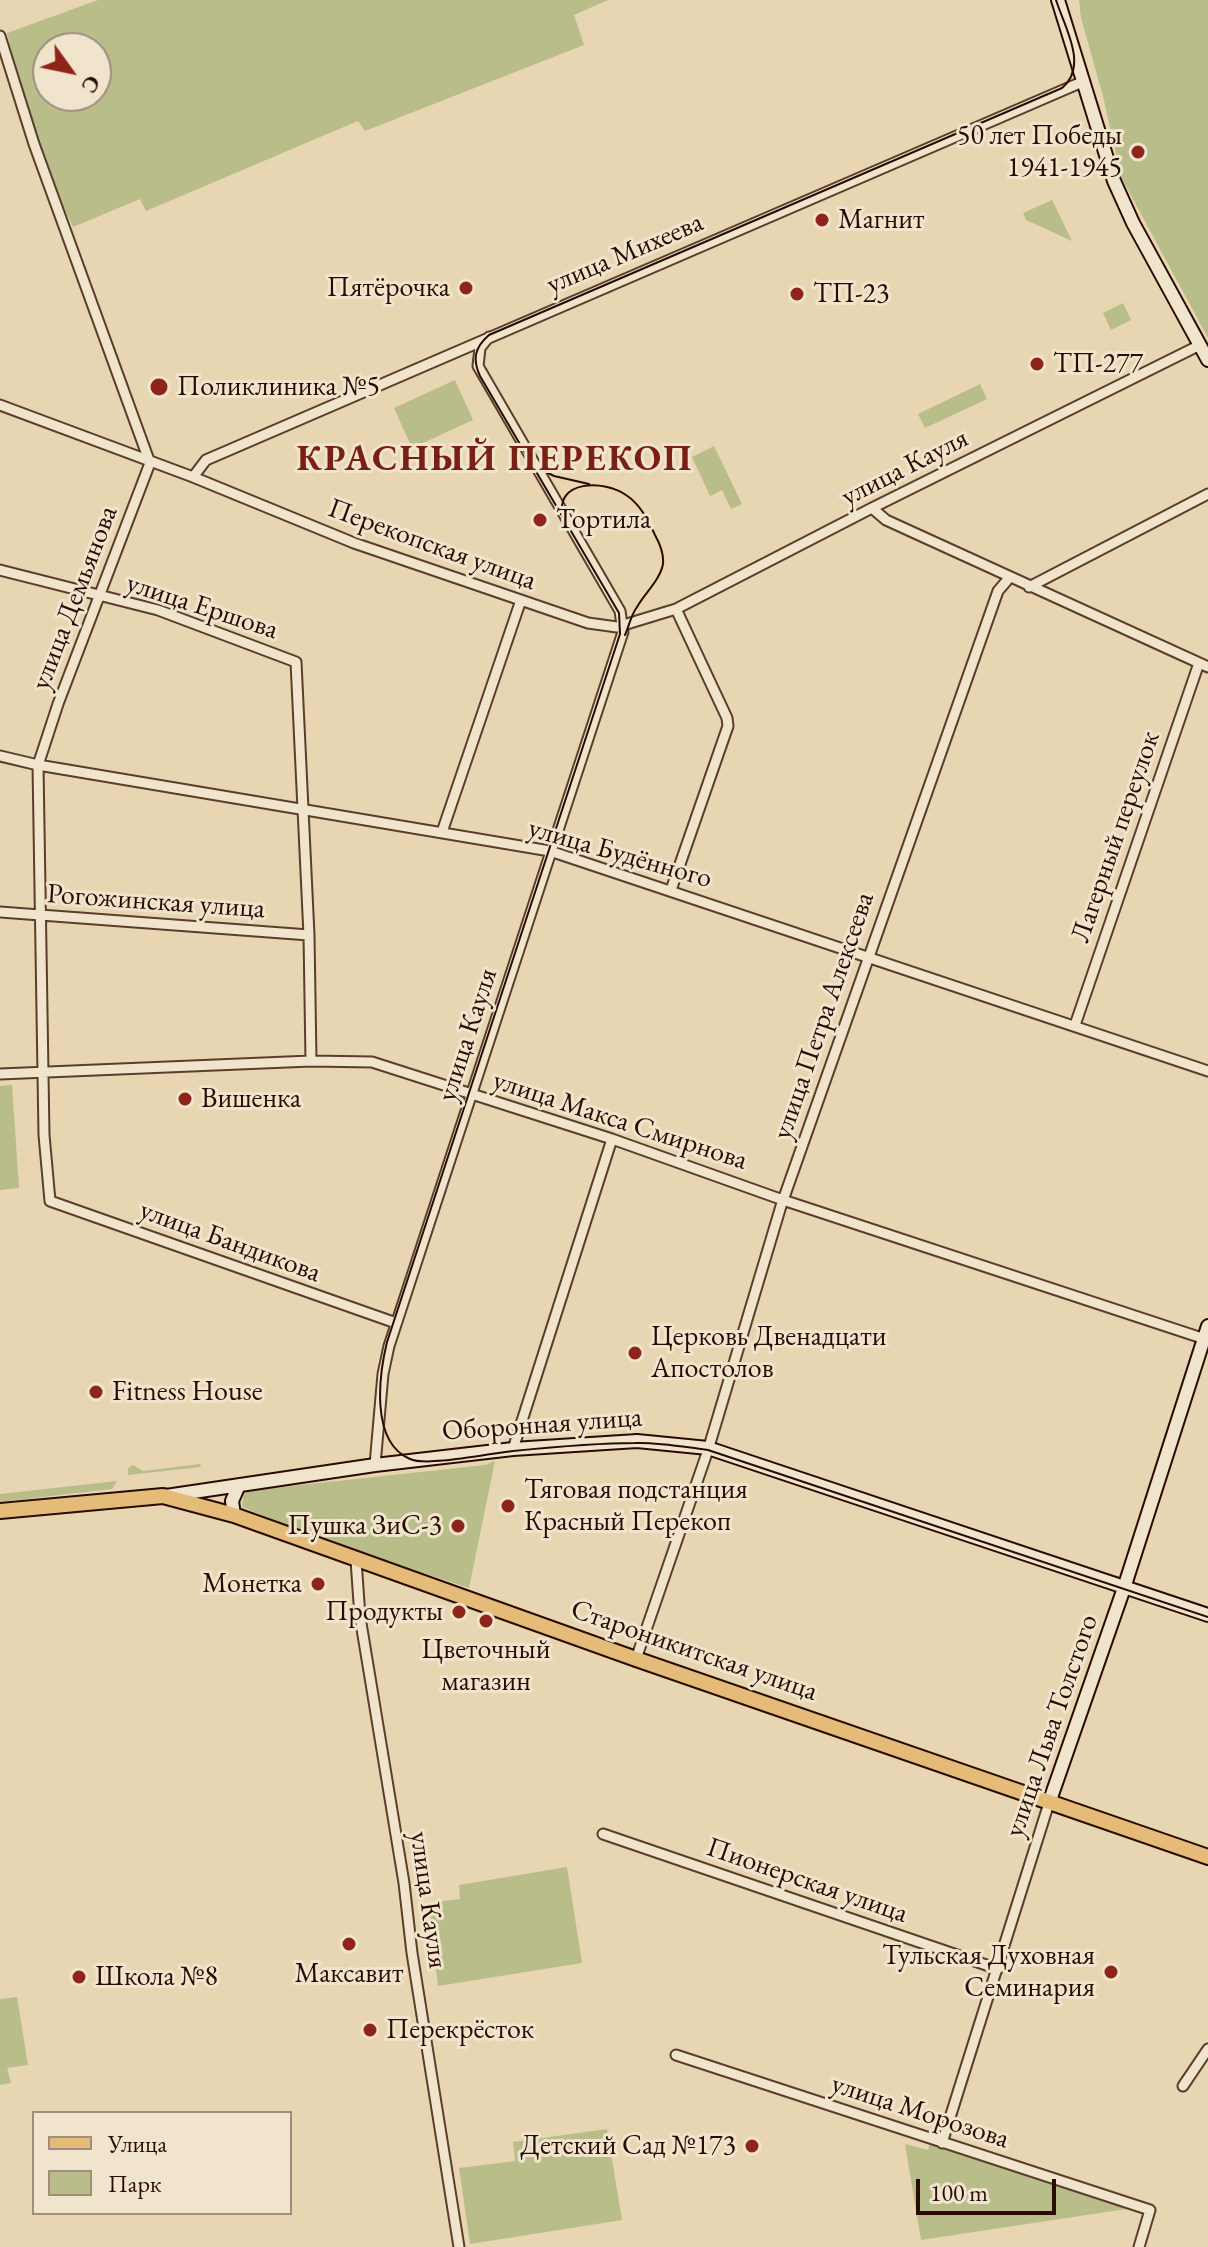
<!DOCTYPE html>
<html>
<head>
<meta charset="utf-8">
<style>
	body { margin:0 }
	#map { position:relative; width:1208px; height:2247px; overflow:hidden; background:#e8d6b2; font-family:"EB Garamond",serif }
	canvas { display:block }
	.legend { position:absolute; left:32px; top:2111px; width:260px; height:104px; box-sizing:border-box; background:#f0e4cd; border:2px solid #a18d7b; margin:0; padding:10px 14px; list-style:none; font-size:24px; color:#2a0b00 }
	.legend li { display:flex; align-items:center; gap:16px; height:40px }
	.legend b { width:40px; border:2px solid #a18d7b }
	.north { position:absolute; left:32px; top:32px; width:80px; height:80px; box-sizing:border-box; background:#f0e4cd; border:2px solid #a18d7b; border-radius:50%; rotate:123deg; font-size:22px; font-weight:700; line-height:32px; text-align:center; color:#2a0b00 }
	.north::after { content:''; display:block; margin:auto; width:28px; height:36px; background:#8f2418; clip-path:polygon(50% 0,100% 100%,50% 72%,0 100%) }
	.scale { position:absolute; left:916px; top:2179px; width:140px; height:36px; box-sizing:border-box; border:4px solid #2a0b00; border-top:0; padding-left:10px; font-size:24px; line-height:28px; white-space:nowrap; color:#2a0b00; -webkit-text-stroke:6px #f0e4cd; paint-order:stroke }
</style>
</head>
<body>
<div id="map">
<canvas width="1208" height="2247"></canvas>
<ul class="legend">
<li><b style="height:10px;background:#e4bb79"></b>Улица</li>
<li><b style="height:22px;background:#b9bd8a"></b>Парк</li>
</ul>
<div class="north">С</div>
<div class="scale">100 m</div>
</div>
<script>
const g = document.querySelector('canvas').getContext('2d');
g.lineJoin = 'round';
function paint(path, color) {
  g.fillStyle = color;
  g.fill(path, 'evenodd');
}
function strokePath(path, color, width, dash) {
  g.strokeStyle = color;
  g.lineWidth = width;
  g.lineCap = dash ? 'butt' : 'round';
  g.setLineDash(dash || []);
  g.stroke(path);
}
function label(font, color, halo, rows, align = 'center') {
  g.font = font + ' "EB Garamond",serif';
  g.lineWidth = 6;
  g.setLineDash([]);
  g.textBaseline = 'middle';
  g.strokeStyle = halo;
  g.fillStyle = color;
  for (const [text, x, y, turn = 0] of rows) {
    g.save();
    g.translate(x, y);
    g.rotate((+turn || 0) * Math.PI / 180);
    g.textAlign = isNaN(turn) ? turn : align;
    if (halo) g.strokeText(text, 0, 0);
    g.fillText(text, 0, 0);
    g.restore();
  }
}
const green = new Path2D(`
	M98,0H608L574,15L584,45L365,131L358,121L146,211L140,199L73,227L34,144L7,33ZM48,48H96V96H48Z
	M1079,0H1208V338L1121,177L1103,96L1081,18Z
	M1052,200L1072,241L1026,220L1023,213Z
	M1123,303L1131,320L1111,330L1103,313Z
	M455,380L473,420L412,448L394,408Z
	M980,384L987,399L925,428L918,414Z
	M714,446L742,504L731,509L722,490L710,496L692,457Z
	M12,1085L19,1188L0,1190V1086Z
	M495,1461L469,1588L332,1543L242,1507L244,1491L485,1465Z
	M200,1464L201,1467L128,1475V1468L133,1465L143,1471Z
	M117,1481L112,1489L0,1502V1494Z
	M567,1867L582,1963L438,1986L428,1903L460,1899L459,1885Z
	M17,1997L28,2065L7,2068L11,2083L0,2085V1999Z
	M607,2129L622,2220L470,2244L459,2168L515,2161L513,2142Z
	M930,2143L1133,2208L921,2240L905,2144L928,2150Z`);
const street = new Path2D(`
	M0,36L34,144L150,463L58,704L38,765L44,1135L50,1201L396,1323
	M0,405L193,477L354,543L588,623L617,627L676,609L872,508L1200,345
	M193,477L206,460L1082,82
	M872,508L886,520L1208,667
	M0,570L158,610L296,662L309,935L311,1061
	M1029,587L1208,494
	M0,756L38,765L550,851L1208,1071
	M442,832L521,600
	M671,890L728,726L727,718L676,609
	M0,912L309,935
	M1075,1025L1199,663
	M0,1074L311,1061L372,1062L612,1139L783,1200L1208,1340
	M513,1449L612,1139
	M375,1465L383,1374L389,1346L623,632L620,611L478,366L480,348L489,337
	M356,1560L360,1617L404,1883L412,1953L459,2247
	M636,1659L708,1450L781,1206L998,591L1010,577
	M603,1834L998,1969
	M676,2055L1150,2210L1139,2247
	M1183,2086L1208,2049
	M942,2143L1049,1803`);
const secondary = new Path2D(`
	M1058,0L1114,181L1133,223L1208,360
	M166,1496L375,1465L513,1449L637,1441L708,1448L1208,1615
	M234,1515L232,1501L239,1485
	M1049,1803L1124,1588L1208,1326`);
const primary = new Path2D(`
	M0,1511L163,1496L234,1515L636,1659L1208,1857`);
const tram = new Path2D(`
	M1056,0C1064,26 1089,66 1062,88L489,335C475,347 472,359 480,376L619,613L620,634L387,1342C379,1375 370,1442 410,1459C427,1467 491,1453 513,1451C553,1447 594,1443 635,1443C659,1442 684,1447 708,1450L1208,1617
	M540,469L554,476L589,484
	M563,517C554,479 605,480 626,495C640,504 648,520 655,535C660,544 664,554 663,564C660,580 645,593 637,607C631,615 629,626 625,635`);
const markers = [
	[1138,152,8,"#8f2418"],
	[822,220,8,"#8f2418"],
	[466,288,8,"#8f2418"],
	[797,294,8,"#8f2418"],
	[1037,364,8,"#8f2418"],
	[159,387,10,"#8f2418"],
	[540,520,8,"#8f2418"],
	[185,1099,8,"#8f2418"],
	[635,1353,8,"#8f2418"],
	[96,1392,8,"#8f2418"],
	[508,1506,8,"#8f2418"],
	[458,1526,8,"#8f2418"],
	[318,1584,8,"#8f2418"],
	[459,1612,8,"#8f2418"],
	[486,1621,8,"#8f2418"],
	[349,1944,8,"#8f2418"],
	[1111,1972,8,"#8f2418"],
	[79,1977,8,"#8f2418"],
	[370,2030,8,"#8f2418"],
	[752,2146,8,"#8f2418"]
];
const poiNames = [
	["50 лет Победы",1122,136,"right"],
	["1941-1945",1122,168,"right"],
	["Магнит",838,220],
	["Пятёрочка",450,288,"right"],
	["ТП-23",813,294],
	["ТП-277",1053,364],
	["Поликлиника №5",177,387],
	["Тортила",556,520],
	["Вишенка",201,1099],
	["Церковь Двенадцати",651,1337],
	["Апостолов",651,1369],
	["Fitness House",112,1392],
	["Тяговая подстанция",524,1490],
	["Красный Перекоп",524,1522],
	["Пушка ЗиС-3",442,1526,"right"],
	["Монетка",302,1584,"right"],
	["Продукты",443,1612,"right"],
	["Цветочный",486,1650,"center"],
	["магазин",486,1682,"center"],
	["Тульская Духовная",1095,1956,"right"],
	["Семинария",1095,1988,"right"],
	["Максавит",349,1974,"center"],
	["Школа №8",95,1977],
	["Перекрёсток",386,2030],
	["Детский Сад №173",736,2146,"right"]
];
const streetNames = [
	["улица Михеева",625,254,-23],
	["улица Кауля",905,468,-27],
	["Перекопская улица",432,545,20],
	["улица Демьянова",75,598,-69],
	["улица Ершова",202,607,18],
	["Лагерный переулок",1116,837,-71],
	["улица Будённого",620,854,16],
	["Рогожинская улица",156,902,4],
	["улица Петра Алексеева",824,1016,-71],
	["улица Кауля",468,1035,-72],
	["улица Макса Смирнова",620,1121,18],
	["улица Бандикова",230,1242,20],
	["Оборонная улица",542,1425,-4],
	["Староникитская улица",694,1651,19],
	["улица Льва Толстого",1052,1726,-71],
	["Пионерская улица",807,1881,19],
	["улица Кауля",428,1900,82],
	["улица Морозова",920,2112,18]
];
const districtNames = [
	["КРАСНЫЙ ПЕРЕКОП",495,460]
];
paint(green, '#b9bd8a');
strokePath(street, '#5a3e2c', 13);
strokePath(secondary, '#2a0b00', 16);
strokePath(primary, '#2a0b00', 18);
strokePath(street, '#f0e4cd', 9);
strokePath(secondary, '#f0e4cd', 12);
strokePath(primary, '#e4bb79', 14);
strokePath(tram, '#2a0b00', 2);
for (const [x, y, r, color] of markers) {
  const dot = new Path2D();
  dot.arc(x, y, r, 0, 2 * Math.PI);
  g.fillStyle = color;
  g.fill(dot);
  strokePath(dot, '#f0e4cd', 3);
}
label('28px', '#2a0b00', '#f0e4cd', poiNames, 'left');
label('28px', '#2a0b00', '#f0e4cd', streetNames);
g.letterSpacing = '2px';
label('bold 36px', '#7a1f14', '#f0e4cd', districtNames);
g.letterSpacing = '0px';
</script>
</body>
</html>
